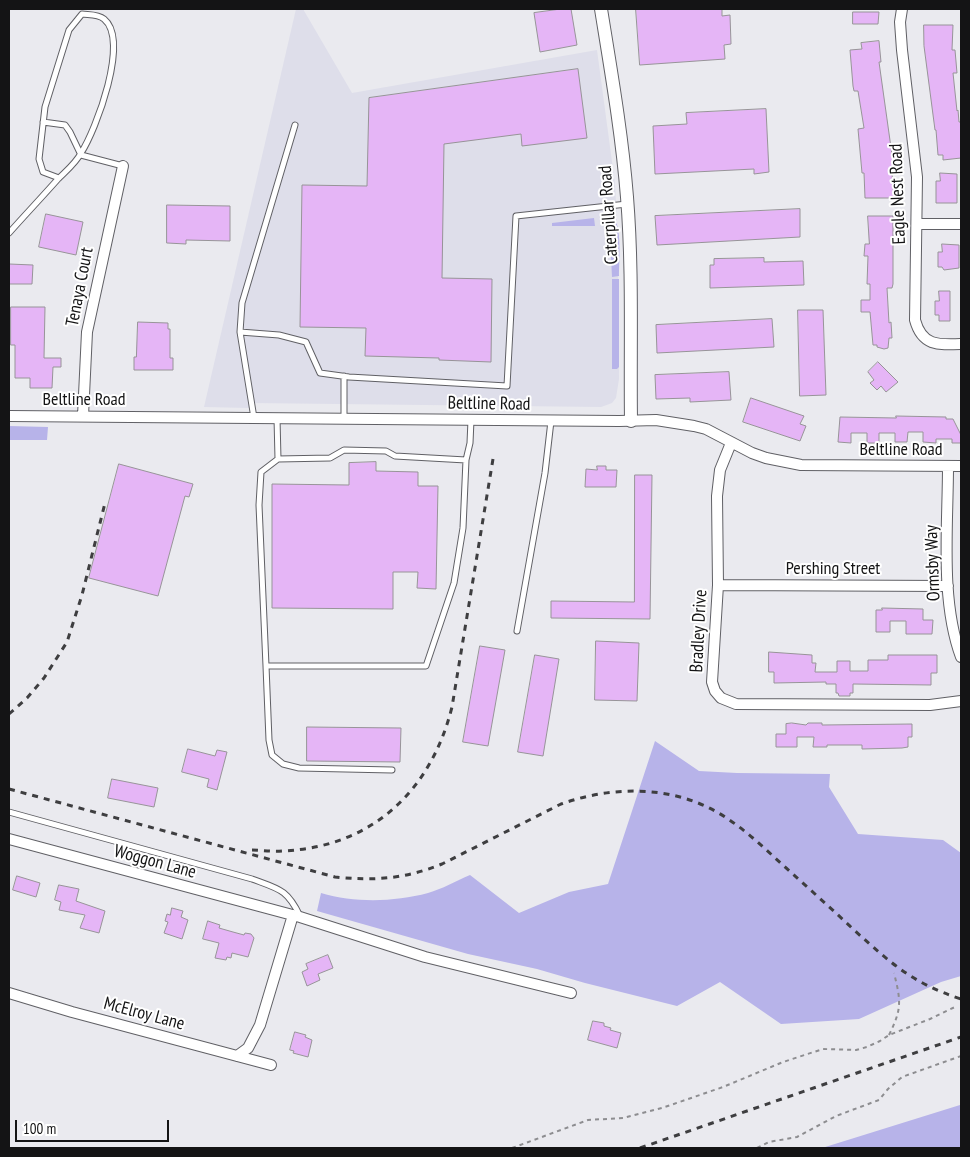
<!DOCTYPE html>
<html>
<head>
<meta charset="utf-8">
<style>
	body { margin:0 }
	#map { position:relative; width:970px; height:1157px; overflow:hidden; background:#eaeaef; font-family:"PT Sans Narrow",sans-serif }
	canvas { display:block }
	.frame { position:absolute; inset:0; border:10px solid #141415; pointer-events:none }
	.scale { position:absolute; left:15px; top:1120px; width:154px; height:22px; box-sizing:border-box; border:2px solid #141415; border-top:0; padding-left:6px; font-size:15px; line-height:18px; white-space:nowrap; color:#141415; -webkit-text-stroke:4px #fff; paint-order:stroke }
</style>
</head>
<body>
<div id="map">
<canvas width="970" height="1157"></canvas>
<div class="frame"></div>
<div class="scale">100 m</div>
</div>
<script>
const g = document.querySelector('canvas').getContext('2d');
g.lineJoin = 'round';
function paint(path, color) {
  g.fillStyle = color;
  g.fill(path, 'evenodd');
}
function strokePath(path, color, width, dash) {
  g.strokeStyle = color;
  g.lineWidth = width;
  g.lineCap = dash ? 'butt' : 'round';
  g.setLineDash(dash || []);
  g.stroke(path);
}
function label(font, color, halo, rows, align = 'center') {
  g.font = font + ' "PT Sans Narrow",sans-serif';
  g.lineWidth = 4;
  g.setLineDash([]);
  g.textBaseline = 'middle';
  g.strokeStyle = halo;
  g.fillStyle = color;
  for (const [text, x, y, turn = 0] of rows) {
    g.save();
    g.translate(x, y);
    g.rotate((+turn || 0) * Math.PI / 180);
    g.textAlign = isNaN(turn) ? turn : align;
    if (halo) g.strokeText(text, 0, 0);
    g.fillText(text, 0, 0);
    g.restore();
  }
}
const built = new Path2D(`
	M296,9H303L352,93L597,50L615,184L618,240L619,379L616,398L612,403L601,407L250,403L249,408L204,407Z`);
const green = new Path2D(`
	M609,217L614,218C622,229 619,262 619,276L612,277Z
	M594,218L595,226H552V223Z
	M612,279H619V367L617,369H612Z
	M9,426L48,427L47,440H9Z
	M655,741L699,771L737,773L830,774L829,787L858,834L943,840L961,853V976L941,982L859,1019L781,1024L720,982L677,1006L585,983L537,969L468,954L317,911L321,893C355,903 394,902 428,893C442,889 456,881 470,875L519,913L569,892L608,884Z
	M960,1105L961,1148H822Z`);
const building = new Path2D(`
	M561,9H571L577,45L540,52L534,13Z
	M636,9H722V16L730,15L731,44L724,45L725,59L640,65Z
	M853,12H879L878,24H853Z
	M924,25H953L952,50H955L957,73H953L957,111L958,110L959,122H961V158L943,160V155H938L936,130H935L924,46Z
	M879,41L881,62H879L894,169L892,174L894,198H865L864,173H862L858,129L864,128L858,91H854L853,86L850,50L862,49L861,43Z
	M578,69L587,138L522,146L521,134L444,144L442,278L492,279L491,362L439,360V358L365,356L366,328L300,327L302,185L367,186L369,98Z
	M766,109L769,172L754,174V169L655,174L653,126L687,124L686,113Z
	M940,173L957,174V203H936V181H940Z
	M167,205L230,206V241L186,240V244L167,243Z
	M800,209V237L657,245L655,216Z
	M46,214L83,222L76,255L39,247Z
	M868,216H893V284L892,288H887L889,323L891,322L892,338H889L888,348L884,349L877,347V345H873L870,312H861V300H870V284H867L868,256H864L865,244H869Z
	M942,244L959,245V268L944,270L942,267H938V252H942Z
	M764,258V262L803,261L804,285L710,288V265H714V259Z
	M9,264L33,265L32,284H9Z
	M939,291H950V321H939V315H935V301H939Z
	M11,307H45L44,358H61V367H53L52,388H30V378H15V345H11Z
	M798,310H823L826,395L800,396Z
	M772,319L774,347L657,353L656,325Z
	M138,322L168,323V329H170V358H173V370H134V357H136Z
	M878,362L898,382L886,392L881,386L877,390L870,383L874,380L868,372Z
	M729,372L731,400L690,402V398L656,399L655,375Z
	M751,398L804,416L800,424L806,426L800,441L743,422Z
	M896,416L946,417V419H953L961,435V443H952V439H936V443L923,442V432H908L907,442H895V433H879V443H867V433H851V443L838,442L840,417L896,418Z
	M376,462V471L418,472V486H438L436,589L417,588L418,572H393V609L272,608V484L349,485V463Z
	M119,464L193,484L189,497L185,496L158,596L89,578Z
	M597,466H606V470H617L616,487H585L586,469L597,470Z
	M635,475H652L650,619L551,618V601L634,602Z
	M882,608L923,609V620H933L932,634H906V621H890V632H876V610H882Z
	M596,641L639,643L637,701L595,700Z
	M480,646L505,650L488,746L463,742Z
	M769,652L812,655V663H816L815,672H837V661H850V671H868V660H888V655H937V673H931V685L853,684V693H850V696H839L838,693H836V684H826V682L774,683V672H769Z
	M535,655L559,659L543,756L518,752Z
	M792,723L806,725L808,723H822V725L912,724V737H908V747L902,748L862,749V745H827V747H813L814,737H797V747H776V734H786V724Z
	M307,727L401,728L400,762L307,761Z
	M188,749L215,756L217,750L227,752L217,790L207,787L209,779L182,772Z
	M112,779L158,788L154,807L108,798Z
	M17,876L40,883L36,897L13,890Z
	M59,885L79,889L76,901L105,911L99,933L80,928L85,915L59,910L61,902L55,900Z
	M172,908L183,911L181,917L188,920L182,939L164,933L168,922L165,921L167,914L170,915Z
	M208,921L220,925L219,928L233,932L244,935L245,933L251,934L254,938L248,957L232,953L231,958L227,957L226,960L215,958L219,943L203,939Z
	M328,955L333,968L318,974L320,980L307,986L302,972L308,969L306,964Z
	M593,1021L604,1023V1026L611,1028L610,1030L621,1033L617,1048L588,1040Z
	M295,1032L306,1035L305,1037L312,1040L308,1057L293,1053L294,1051L290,1050Z`);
const path = new Path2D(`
	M889,1035C902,1009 901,1001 894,973
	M512,1148L588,1120L623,1118L662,1108L723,1087L783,1062L823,1049L856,1050L867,1047L880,1041L889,1035L930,1019L957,1006
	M757,1148L769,1142L797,1137L836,1116L879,1100L888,1089L902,1077L961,1056`);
const service = new Path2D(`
	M43,122L65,125L70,132L81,155L123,166
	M9,233C25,215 42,197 58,179C66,171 76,163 81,153C96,130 130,40 104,19C98,14 89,15 82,14L69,30L45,107L39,159L43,172L59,178
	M240,332L279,335L306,342L320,373L349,377L507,386L516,216L627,204
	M254,418L240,332L242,303L295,125
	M277,418L278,459L330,458L344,450L386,451L395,456L466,460L470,443L471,420
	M344,418V376
	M278,459L261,472L259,505L266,666H426L454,583L463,528L466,460
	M517,631L545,473L551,421
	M266,666L269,740L272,755L283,764L299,768L392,770
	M9,812L252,879C279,889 287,889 300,916`);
const minor = new Path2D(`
	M902,9L900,22L902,50L917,177L915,320C922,346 938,345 961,344
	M917,224H961
	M9,416L619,421L656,420L694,426L706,429L752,453L766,458L801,465L961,466
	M83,416L87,332L123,166
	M731,443L720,470L717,496L718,585L712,682L715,691L721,698L736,704L930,705L961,701
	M948,466C948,527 940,600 961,657
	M718,585L948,586
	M9,839L300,917L425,957L571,993
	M9,993L72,1012L271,1065
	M237,1056L248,1048L260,1025L293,915`);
const tertiary = new Path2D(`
	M601,9C611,71 622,134 627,197C633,271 630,346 631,421`);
const rail = new Path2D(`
	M9,714L27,698L44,678L67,642L82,595L105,503
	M9,789L335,877C374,881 405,879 442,864L561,804C615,785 676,785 725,817C747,831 765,849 784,866C807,887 831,908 854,930C892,964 912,983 961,999
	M252,850C262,850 272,852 283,851C372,847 431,791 452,707L493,459
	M640,1148L961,1037`);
const streetNames = [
	["Eagle Nest Road",898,194,-92],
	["Caterpillar Road",609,215,-94],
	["Tenaya Court",80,287,-79],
	["Beltline Road",84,400],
	["Beltline Road",489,404,1],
	["Beltline Road",901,450],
	["Ormsby Way",933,563,-92],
	["Pershing Street",833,569],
	["Bradley Drive",699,631,-87],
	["Woggon Lane",155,862,15],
	["McElroy Lane",144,1014,15]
];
paint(built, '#dedeea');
paint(green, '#b7b3e9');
paint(building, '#e5b5f6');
strokePath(building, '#979498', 1);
strokePath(service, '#606065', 7);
strokePath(minor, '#606065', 12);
strokePath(tertiary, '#606065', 14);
strokePath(path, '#8d8d90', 2, [4, 4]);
strokePath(service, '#fff', 5);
strokePath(minor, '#fff', 10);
strokePath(tertiary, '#fff', 12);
strokePath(rail, '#3e3e40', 3, [6, 6]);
label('18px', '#141415', '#fff', streetNames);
</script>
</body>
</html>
